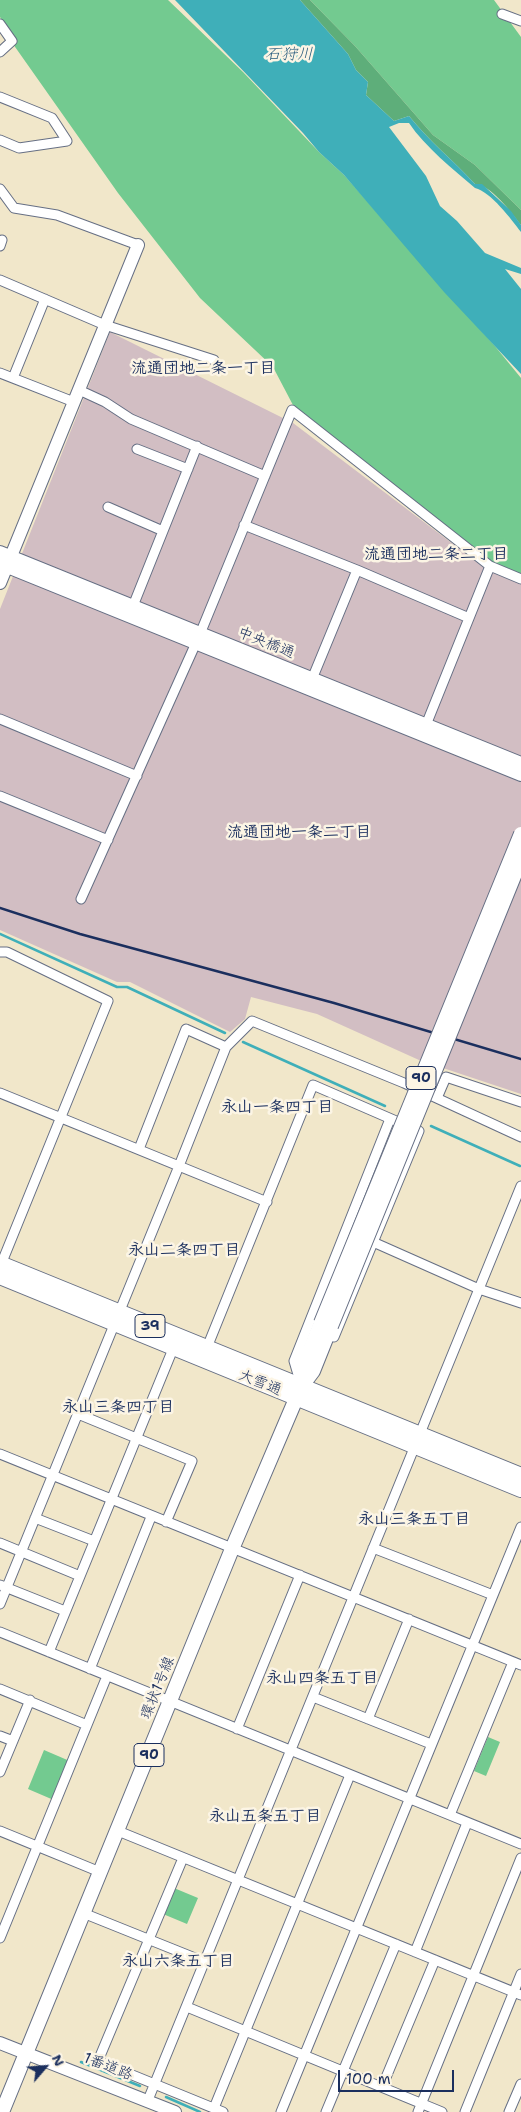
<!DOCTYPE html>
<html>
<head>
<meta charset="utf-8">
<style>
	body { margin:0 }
	#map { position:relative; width:521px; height:2112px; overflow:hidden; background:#f1e7ca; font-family:"Shantell Sans",sans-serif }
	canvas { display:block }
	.north { position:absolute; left:20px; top:2042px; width:50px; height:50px; -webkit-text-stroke:4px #fcf5e5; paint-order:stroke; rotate:63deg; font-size:14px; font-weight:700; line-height:20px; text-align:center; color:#1b2f5e }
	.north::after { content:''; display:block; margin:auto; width:18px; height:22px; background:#1b2f5e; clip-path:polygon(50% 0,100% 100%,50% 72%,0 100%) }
	.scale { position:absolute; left:338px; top:2070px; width:116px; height:22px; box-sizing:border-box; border:2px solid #1b2f5e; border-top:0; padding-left:6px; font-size:15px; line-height:18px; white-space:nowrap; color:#1b2f5e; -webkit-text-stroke:4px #fcf5e5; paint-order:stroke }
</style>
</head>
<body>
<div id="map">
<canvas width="521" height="2112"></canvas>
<div class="north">N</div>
<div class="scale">100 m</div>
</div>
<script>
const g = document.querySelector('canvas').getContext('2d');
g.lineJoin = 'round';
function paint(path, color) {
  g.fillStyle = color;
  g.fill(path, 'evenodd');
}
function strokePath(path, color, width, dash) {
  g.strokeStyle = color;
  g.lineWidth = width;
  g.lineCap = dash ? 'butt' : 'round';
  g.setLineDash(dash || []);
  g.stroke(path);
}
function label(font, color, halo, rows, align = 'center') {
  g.font = font + ' "Shantell Sans","Klee One",sans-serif';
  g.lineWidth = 5;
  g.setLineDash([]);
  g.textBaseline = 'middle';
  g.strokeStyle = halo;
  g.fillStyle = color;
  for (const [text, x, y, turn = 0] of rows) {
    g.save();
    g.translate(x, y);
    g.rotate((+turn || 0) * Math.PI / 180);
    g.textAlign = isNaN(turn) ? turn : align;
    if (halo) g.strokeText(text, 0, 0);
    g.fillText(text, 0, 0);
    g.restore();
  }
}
const industrial = new Path2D(`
	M110,332L293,423L486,569L521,583V1094L419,1060L317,1014L251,997L245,1019L230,1032L130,982H117L0,930V609Z`);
const green = new Path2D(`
	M0,0H168L243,72L319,152L344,175L494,345L521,378V574L490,563L294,407L273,367L200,298L118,193L13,44L15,41L0,17Z
	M310,0H494L521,37V210L475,165L433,135L355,46Z
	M488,1737L500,1742L486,1776L474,1771Z
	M44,1750L72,1762L56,1801L28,1789Z
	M174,1888L198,1898L187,1924L163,1914Z`);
const forest = new Path2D(`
	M300,0H310L355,46L433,135L475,165L521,210V225C511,212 491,185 475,184C453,160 429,141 409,116L394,121L366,95L368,82L356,70L348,54Z`);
const water = new Path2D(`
	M175,0H300L348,54L356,70L368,82L366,95L394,121L409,116C429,141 453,160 475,184H482L511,211L521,225V232C511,219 491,192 475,188C453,169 425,147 409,123H399L389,127L426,176L440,206L457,221L485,253L521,268V274L505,269L521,289V374L444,292L344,175L319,152L303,133Z`);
const stream = new Path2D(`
	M0,934L117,987H127L225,1033
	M243,1042L385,1106
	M431,1126L520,1166
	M81,2062L140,2086
	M166,2097L200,2112`);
const street = new Path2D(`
	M502,14L521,21
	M0,24L12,41L0,52
	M0,97L52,118L67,141L19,148L0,140
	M0,189L14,208L57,215L138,245
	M0,246L2,240
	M0,280L105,325L214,360
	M0,373L74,402
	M13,378L45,299
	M79,390L105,402L131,419L265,476
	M137,449L188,469
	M108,507L163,531
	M244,525L357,570L469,618
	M131,611L197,446
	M310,684L357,570
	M0,719L137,776
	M424,730L490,566
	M0,796L108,840
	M81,899L200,634L292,410L490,566L521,579
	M0,952H7L108,1001L0,1267
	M0,1093L267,1202
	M437,1098L446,1077L521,1102
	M139,1149L186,1029L226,1047
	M373,1242L479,1289L521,1303
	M206,1350L313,1085L419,1131L334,1337
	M299,1378L294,1361L390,1119
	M78,1414L192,1461L166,1522
	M0,1454L521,1665
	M35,1518L94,1541
	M0,1543L80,1576
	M373,1548L493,1595
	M0,1585L65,1611
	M0,1604L179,1166L226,1047L252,1021L404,1083L521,1137
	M0,1632L521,1844
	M49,1652L175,1344
	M90,1669L151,1517
	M0,1689L87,1725
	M313,1697L431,1744
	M368,1719L409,1619
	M237,1729L300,1575
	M0,1736L13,1741
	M0,1772L30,1700
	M450,1815L513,1662
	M0,1831L100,1872
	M118,1831L521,1995
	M183,1858L98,2061L223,2112
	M83,1913L205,1962
	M0,1938L107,1676
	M415,1952L467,1823
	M187,2007L442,2112
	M382,2087L435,1960
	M148,2100L521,1186
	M214,2108L350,1775
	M281,2112L521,1527
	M326,2112L396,1944
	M418,2112L521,1858
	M465,2112L521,1974
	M509,2112L521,2084`);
const secondary = new Path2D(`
	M0,552L521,763
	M0,564L521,775
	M0,583L138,245
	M0,2043L175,2112`);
const primary = new Path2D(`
	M301,1386L303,1367L321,1323
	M2,2112L232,1549L301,1387L313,1371L331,1326`);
const highway = new Path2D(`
	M0,1264L521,1476
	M0,1276L521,1489`);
const rail = new Path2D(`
	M0,908L80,934L334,1003L521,1059`);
const primaryBridge = new Path2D(`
	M321,1323L521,834
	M331,1326L521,859`);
const shields = [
	[421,1078,30],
	[150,1326,30],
	[149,1755,30]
];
const shieldNames = [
	["90",421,1078],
	["39",150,1326],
	["90",149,1755]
];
const streetNames = [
	["中央橋通",266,643,22],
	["大雪通",260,1383,22],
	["環状1号線",158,1688,-68],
	["1番道路",108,2067,21]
];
const waterNames = [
	["石狩川",289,55]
];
const neighbourhoodNames = [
	["流通団地二条一丁目",203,369],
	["流通団地二条二丁目",436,555],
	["流通団地一条二丁目",299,833],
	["永山一条四丁目",277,1108],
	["永山二条四丁目",184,1251],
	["永山三条四丁目",118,1408],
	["永山三条五丁目",414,1520],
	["永山四条五丁目",322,1679],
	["永山五条五丁目",265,1817],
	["永山六条五丁目",178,1962]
];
paint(industrial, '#d2bec3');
paint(green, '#73ca90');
paint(forest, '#5eae7a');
paint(water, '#3fafb9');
strokePath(stream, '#3fafb9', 2.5);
strokePath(street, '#666f84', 11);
strokePath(secondary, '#666f84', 14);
strokePath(primary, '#666f84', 16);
strokePath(highway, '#666f84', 18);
strokePath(street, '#fff', 9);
strokePath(secondary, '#fff', 12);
strokePath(primary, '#fff', 14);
strokePath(highway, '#fff', 16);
strokePath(rail, '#1b2f5e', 2.5);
strokePath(primaryBridge, '#666f84', 16, []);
strokePath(primaryBridge, '#fff', 14);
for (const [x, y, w] of shields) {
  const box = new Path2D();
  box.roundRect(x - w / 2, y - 11.5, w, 23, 4);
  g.fillStyle = '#fcf5e5';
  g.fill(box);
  strokePath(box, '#1b2f5e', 1);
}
label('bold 14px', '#1b2f5e', null, shieldNames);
label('15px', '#1b2f5e', '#fcf5e5', streetNames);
label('italic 16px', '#285c7e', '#fcf5e5', waterNames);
label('bold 16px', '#1b2f5e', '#fcf5e5', neighbourhoodNames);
</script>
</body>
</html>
